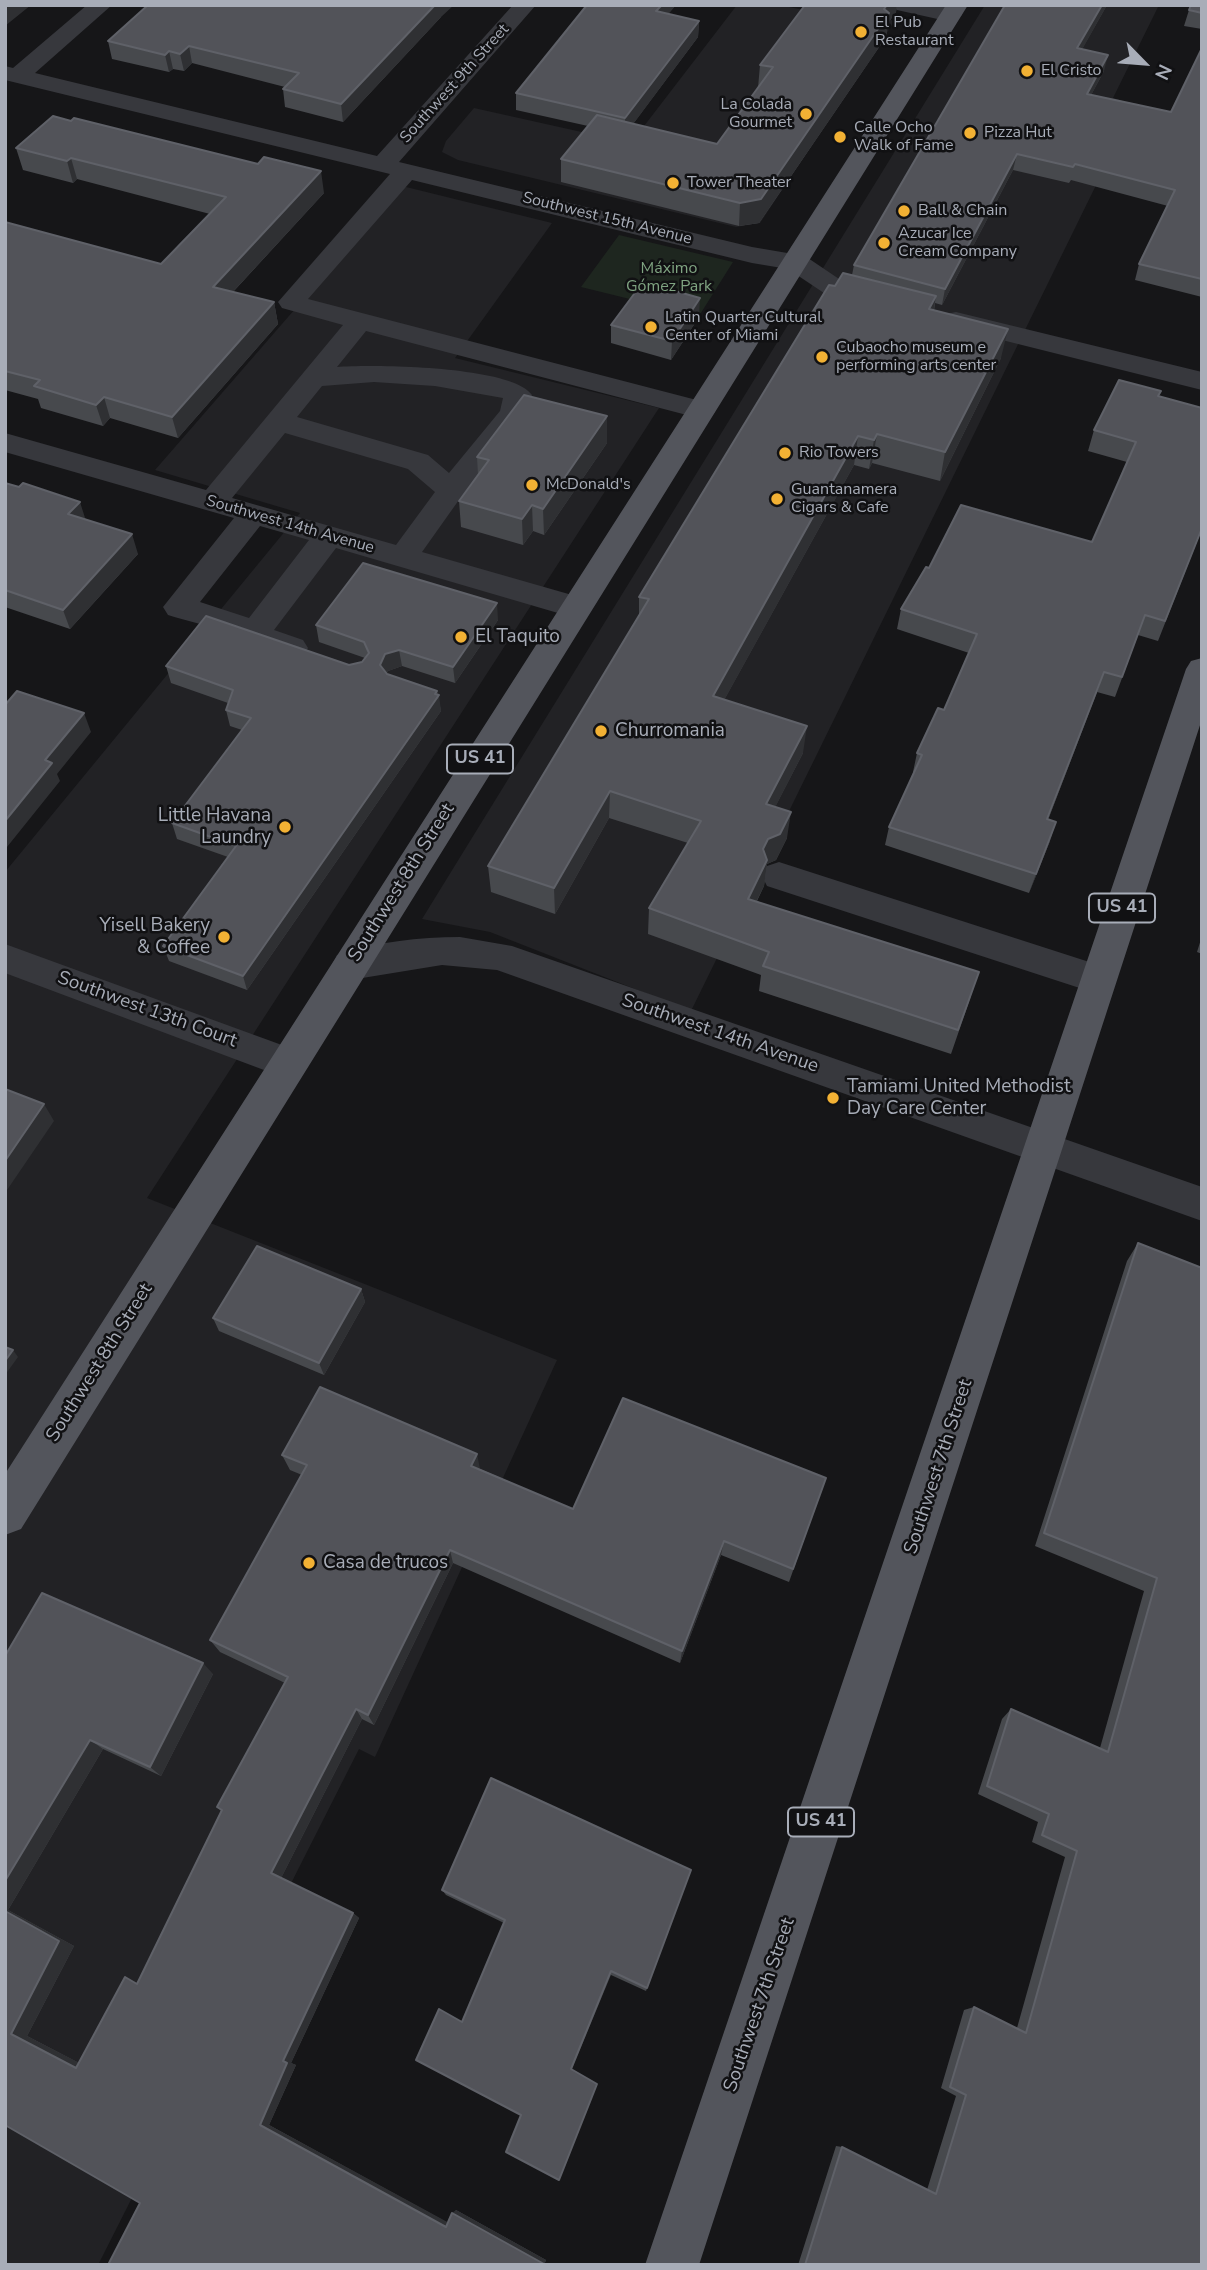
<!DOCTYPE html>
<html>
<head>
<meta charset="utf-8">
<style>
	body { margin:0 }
	#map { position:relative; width:1207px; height:2270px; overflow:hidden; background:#161618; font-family:"Nunito Sans",sans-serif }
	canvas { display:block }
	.frame { position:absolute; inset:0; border:7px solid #a8adb8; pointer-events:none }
	.north { position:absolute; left:1109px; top:28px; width:70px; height:70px; -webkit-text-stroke:5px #111113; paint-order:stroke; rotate:115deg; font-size:19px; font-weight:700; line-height:28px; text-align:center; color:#a8adb8 }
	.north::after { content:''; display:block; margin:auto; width:24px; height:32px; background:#a8adb8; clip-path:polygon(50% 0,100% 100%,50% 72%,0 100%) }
</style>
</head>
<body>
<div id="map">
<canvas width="1207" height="2270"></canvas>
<div class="frame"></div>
<div class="north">N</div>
</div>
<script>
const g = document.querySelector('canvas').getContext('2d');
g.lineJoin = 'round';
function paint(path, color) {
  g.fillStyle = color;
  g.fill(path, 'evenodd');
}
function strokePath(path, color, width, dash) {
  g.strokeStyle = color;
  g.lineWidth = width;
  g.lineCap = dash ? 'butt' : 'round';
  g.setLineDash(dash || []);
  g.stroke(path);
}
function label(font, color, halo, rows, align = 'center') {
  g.font = font + ' "Nunito Sans",sans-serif';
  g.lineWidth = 5;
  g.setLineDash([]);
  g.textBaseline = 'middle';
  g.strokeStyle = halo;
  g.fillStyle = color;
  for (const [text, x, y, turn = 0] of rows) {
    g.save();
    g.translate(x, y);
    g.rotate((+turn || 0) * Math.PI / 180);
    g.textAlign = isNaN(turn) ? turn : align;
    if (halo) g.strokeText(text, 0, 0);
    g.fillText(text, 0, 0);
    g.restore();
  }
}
const built = new Path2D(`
	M737,5H779L819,13L886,16L894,22L760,223L736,227L458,160L442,152L446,141L474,108L631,143Z
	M985,5H1159L1113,98L1133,104L1102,173L691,1011L490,932L422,919Z
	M402,186L552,223L455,358L659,408L147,1198L557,1360L375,1757L359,1749L98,2265H5V872L300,513L155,470Z`);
const green = new Path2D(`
	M619,235L733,262L699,316L581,287Z`);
const minor = new Path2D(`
	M87,5H112L35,73L377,156L513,5H536L399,162L752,247L805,256L845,283L890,295L894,301L890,307L881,309L827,295L788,269L752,263L412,180L308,299L712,404L716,410L712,416L702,419L366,331L337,367C373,364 513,366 532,395L524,419L461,497L422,552L586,599L591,607L586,615L575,618L336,548L274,630L303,640L308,648L303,656C277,664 249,643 226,633C208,625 187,621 168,615L163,607L234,518L5,452V433L206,490L343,325L282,308L278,302L390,174L5,80V66L13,68ZM374,382L435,386L503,398L500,411L449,473L428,455L297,417L322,386ZM285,433L408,469L435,492L396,545L232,498ZM260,526L309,540L249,618L200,602Z
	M894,5H937L959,10L962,15L951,22L897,10Z
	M956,312L1202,372V390L946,326L942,320L946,314Z
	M779,862L1111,969L1116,979L1111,989L1098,994L767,886L762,876L767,866Z
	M460,937L512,946L1202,1187V1221L497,970L442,965L350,980L337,975L332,965L337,955C376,942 419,937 460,937Z
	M5,944L301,1052L307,1063L301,1074L288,1079L5,973Z`);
const major = new Path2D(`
	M946,5H968L21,1529L5,1535V1474Z
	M1202,658V719L699,2265H645L1186,669L1191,661Z`);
const wall = new Path2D(`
	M587,5H676L668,14L699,21L698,37L633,124L717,144L758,88L760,65L805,5H897L896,12L888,23L886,37L759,223L739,226L561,182V159L588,126L516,110V93Z
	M1107,5L1082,49L1104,71L1091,95L1171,112L1202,48V297L1135,280L1139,264L1168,206L1071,180L1069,183L1013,170L942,305L935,303L934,311L1001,358L940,481L872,463L869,469L854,465L724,700L803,753L775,807L787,838L776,860L767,864L764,886L757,901L971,996L951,1054L759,991L761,975L648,934L649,908L688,843L609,818L555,914L491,892L488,866L639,616V597L835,286L852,275L854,265Z
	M1202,5V29L1184,26L1189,10Z
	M441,17L343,122L285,107L283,89L285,87L192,63L184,71L173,69L169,72L112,59L108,41Z
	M16,148L324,193L233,292L274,302L278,324L178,438L110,418L103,426L41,408L38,399L5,390V222L161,264L210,214L77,179L73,183L23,170Z
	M699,317L671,360L611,343V325Z
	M1159,397L1202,529L1158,641L1138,635L1115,697L1097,692L1048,820L1050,841L1029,893L885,845L889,827L914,773L913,772L917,753L944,710L969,653L897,629L901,609L929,568L1092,542L1127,462L1088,451L1094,430Z
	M607,416V443L544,535L533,531L523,545L461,527L459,501L478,475L477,457Z
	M5,483L86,519L138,554L70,629L5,607Z
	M498,620L455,683L402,666L388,671L386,674L437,691L441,711L247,990L169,961L163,946L228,857L177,839L172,823L242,730L230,726L226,710L228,703L171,683L166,666L349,665L362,662L365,658L319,642L316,625Z
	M1202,936V954L1197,952Z
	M1138,1243L1202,2265H798L836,2146L842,2147L927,2190L956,2096L941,2088L964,2010L974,2007L1017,2028L1065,1857L1032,1842L1038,1822L978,1794L1002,1719L1011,1709L1100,1748L1144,1591L1035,1546L1127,1261Z
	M361,1289L365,1302L324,1375L219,1331L213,1318Z
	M282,1455L480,1469L573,1509L826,1478L789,1582L721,1555L680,1663L453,1563L374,1725L362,1719L281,1878L353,1913L359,1918L291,2063L296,2065L269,2125L448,2223L456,2210L546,2260L544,2265L140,2203L5,2125V1656L213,1674L161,1776L103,1749L8,1910L74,1946L27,2036L79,2063L138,1981L221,1811L217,1807L285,1683L220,1652L210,1640L302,1475L290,1470Z
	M691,1870L646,1991L611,1975L462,2022L504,1923L446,1895L442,1890Z`);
const shadedWall = new Path2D(`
	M5,5H31L5,26Z
	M435,5H454L441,17L343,122L341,104Z
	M662,5H676L656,28V11Z
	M887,5H897L896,12L888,23L886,37L759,223L739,226L740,203Z
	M1102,5H1107L1074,64L1077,48Z
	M699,21L698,37L625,135V118Z
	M189,46L192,63L184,71L180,54Z
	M169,51L173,69L169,72L165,55Z
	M1108,55L1104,71L1083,110L1087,94Z
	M1017,154L1013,170L942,305L945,289Z
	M71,158L77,179L73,183L67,161Z
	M321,171L324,193L218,308L213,287Z
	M936,296L931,325L929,309Z
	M700,298L699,317L671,360L672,341Z
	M274,302L278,324L178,438L172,417Z
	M1008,329L1001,358L940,481L945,452Z
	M104,397L110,418L103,426L96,405Z
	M607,416V443L544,535L543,509Z
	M877,434L872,463L869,469L874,440Z
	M858,436L854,465L711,724L713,696Z
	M80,502L86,521L68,514Z
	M532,505L533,531L523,545L522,519Z
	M132,534L138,554L70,629L63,610Z
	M497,603L498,620L455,683L453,667Z
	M399,650L402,666L388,671L383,681L380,665L385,654Z
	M1104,672L1097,692L1041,838L1047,819Z
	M437,691L438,696L439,695L441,711L247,990L243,976Z
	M84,713L91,732L57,774L60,781L7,847L5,845V821L45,760Z
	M807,726L803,753L763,831L766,804Z
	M610,791L609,818L555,914L554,888Z
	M791,812L787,838L776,860L767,864L764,886L745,924L748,899L763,849L768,839Z
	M1056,822L1050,841L1029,893L1036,874Z
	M44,1104L54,1121L5,1193V1161Z
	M361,1289L365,1302L324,1375L319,1363Z
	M13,1350L18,1357L5,1375V1361Z
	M477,1454L480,1469L471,1466Z
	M724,1541L721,1555L680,1663L682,1651Z
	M450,1550L453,1563L374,1725L368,1715Z
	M203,1663L213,1674L161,1776L150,1767Z
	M356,1709L362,1719L280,1880L271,1873Z
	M90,1740L103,1749L8,1910L74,1946L27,2036L91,2069L76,2068L11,2034L5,1911V1881Z
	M353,1913L359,1918L291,2063L296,2065L269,2125L451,2224L446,2227L260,2125L283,2061Z
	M611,1971V1975L571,2071V2069Z
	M456,2210L546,2260L544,2265L452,2213Z`);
const building = new Path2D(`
	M148,5H435L341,104L283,89L299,73L189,46L180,54L169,51L165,55L108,41Z
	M587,5H662L656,11L699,21L625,118L516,93Z
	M805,5H887L884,9L889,13L761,199L740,203L561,159L597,115L717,144L773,67L760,65Z
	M1005,5H1102L1077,48L1108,55L1087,94L1171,112L1202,48V279L1139,264L1175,190L1075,164L1073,167L1017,154L945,289L854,265Z
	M1191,5H1202V13L1189,10Z
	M53,116L71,121L74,118L258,164L264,157L321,171L213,287L274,302L172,417L104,397L96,405L34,386L40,380L5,371V222L161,264L226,197L71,158L67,161L16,148Z
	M843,273L936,296L929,309L1008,329L945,452L877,434L874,440L858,436L713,696L807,726L766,804L791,812L780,834L768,839L763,849L767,860L748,899L979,972L958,1030L763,966L769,952L649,908L701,821L610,791L554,888L488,866L649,599L639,597L829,285L835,286Z
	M643,282L700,298L672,341L611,325Z
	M1119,380L1161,391L1158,396L1202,408V528L1165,621L1145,615L1122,677L1104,672L1047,819L1056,822L1036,874L889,827L922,755L917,753L938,708L944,710L977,634L901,609L926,567L929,568L961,505L1092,542L1136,442L1094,430Z
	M524,395L607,416L543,509L532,505L522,519L459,501L489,460L477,457Z
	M5,483L19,487L23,483L80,502L68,514L132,534L63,610L5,590Z
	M363,563L497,603L453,667L399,650L385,654L380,665L387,674L437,691L435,694L439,695L243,976L163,946L236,846L172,823L251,718L226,710L233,690L166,666L206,616L349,665L362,662L369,653L364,642L316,625Z
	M17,691L84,713L45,760L52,763L5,821V705Z
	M5,1089L44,1104L5,1161Z
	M1138,1243L1202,1268V2265H805L842,2147L936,2194L966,2095L950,2087L974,2007L1026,2033L1077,1851L1042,1835L1049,1814L987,1786L1011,1709L1108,1752L1157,1578L1044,1533Z
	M257,1246L361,1289L319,1363L213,1318Z
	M5,1347L13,1350L5,1361Z
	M320,1387L477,1454L471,1466L573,1509L623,1398L826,1478L793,1569L724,1541L682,1651L450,1550L368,1715L356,1709L271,1873L353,1913L283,2061L287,2063L260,2125L446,2227L452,2213L544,2264V2265H108L140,2203L5,2125V1911L59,1941L11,2034L76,2068L125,1977L137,1984L222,1810L217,1807L288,1677L210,1640L307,1465L282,1455Z
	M42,1593L203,1663L150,1767L90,1740L5,1881V1656Z
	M491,1778L691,1870L647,1988L611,1971L571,2069L597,2084L559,2180L506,2152L521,2115L416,2060L439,2009L462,2022L505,1920L442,1890Z`);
const markers = [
	[861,32,7,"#f2b134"],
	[1027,71,7,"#f2b134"],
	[806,114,7,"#f2b134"],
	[970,133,7,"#f2b134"],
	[840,137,7,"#f2b134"],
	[673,183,7,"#f2b134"],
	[904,211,7,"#f2b134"],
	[884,243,7,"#f2b134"],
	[651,327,7,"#f2b134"],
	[822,357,7,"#f2b134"],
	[785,453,7,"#f2b134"],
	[532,485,7,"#f2b134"],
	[777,499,7,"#f2b134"],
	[461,637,7,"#f2b134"],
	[601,731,7,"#f2b134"],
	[285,827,7,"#f2b134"],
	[224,937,7,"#f2b134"],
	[833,1098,7,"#f2b134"],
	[309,1563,7,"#f2b134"]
];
const farPoinames = [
	["El Pub",875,23],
	["Restaurant",875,41],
	["El Cristo",1041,71],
	["La Colada",792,105,"right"],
	["Gourmet",792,123,"right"],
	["Calle Ocho",854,128],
	["Walk of Fame",854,146],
	["Pizza Hut",984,133],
	["Tower Theater",687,183],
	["Ball & Chain",918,211],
	["Azucar Ice",898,234],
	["Cream Company",898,252],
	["Latin Quarter Cultural",665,318],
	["Center of Miami",665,336],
	["Cubaocho museum e",836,348],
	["performing arts center",836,366],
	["Rio Towers",799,453],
	["McDonald's",546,485],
	["Guantanamera",791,490],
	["Cigars & Cafe",791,508]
];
const farStreetnames = [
	["Southwest 9th Street",455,84,-48],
	["Southwest 15th Avenue",607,219,14],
	["Southwest 14th Avenue",290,525,16]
];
const farParknames = [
	["Máximo",669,269],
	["Gómez Park",669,287]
];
const shields = [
	[480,759,66],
	[1122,908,66],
	[821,1822,66]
];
const shieldNames = [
	["US 41",480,759],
	["US 41",1122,908],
	["US 41",821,1822]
];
const poiNames = [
	["El Taquito",475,637],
	["Churromania",615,731],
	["Little Havana",271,816,"right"],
	["Laundry",271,838,"right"],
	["Yisell Bakery",210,926,"right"],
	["& Coffee",210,948,"right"],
	["Tamiami United Methodist",847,1087],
	["Day Care Center",847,1109],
	["Casa de trucos",323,1563]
];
const streetNames = [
	["Southwest 8th Street",402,883,-58],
	["Southwest 13th Court",147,1010,20],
	["Southwest 14th Avenue",720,1034,19],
	["Southwest 8th Street",100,1363,-58],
	["Southwest 7th Street",939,1467,-72],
	["Southwest 7th Street",760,2005,-71]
];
paint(built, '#222225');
paint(green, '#1e261f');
paint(minor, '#37383d');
paint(major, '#53555c');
paint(wall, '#47494d');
paint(shadedWall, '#2f3033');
paint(building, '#525359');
strokePath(building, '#5f6168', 2);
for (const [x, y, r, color] of markers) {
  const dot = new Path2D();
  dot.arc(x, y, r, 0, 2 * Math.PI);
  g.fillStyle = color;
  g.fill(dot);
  strokePath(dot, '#111113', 2.5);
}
label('16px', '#a8adb8', '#111113', farPoinames, 'left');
label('16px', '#a8adb8', '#111113', farStreetnames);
label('16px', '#7fa381', '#111113', farParknames);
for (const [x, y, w] of shields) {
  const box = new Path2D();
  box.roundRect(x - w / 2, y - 14.5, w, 29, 5);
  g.fillStyle = '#111113';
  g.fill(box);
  strokePath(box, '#a8adb8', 2);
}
label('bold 18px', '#a8adb8', null, shieldNames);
label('19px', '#a8adb8', '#111113', poiNames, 'left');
label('19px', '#a8adb8', '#111113', streetNames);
</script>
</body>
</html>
